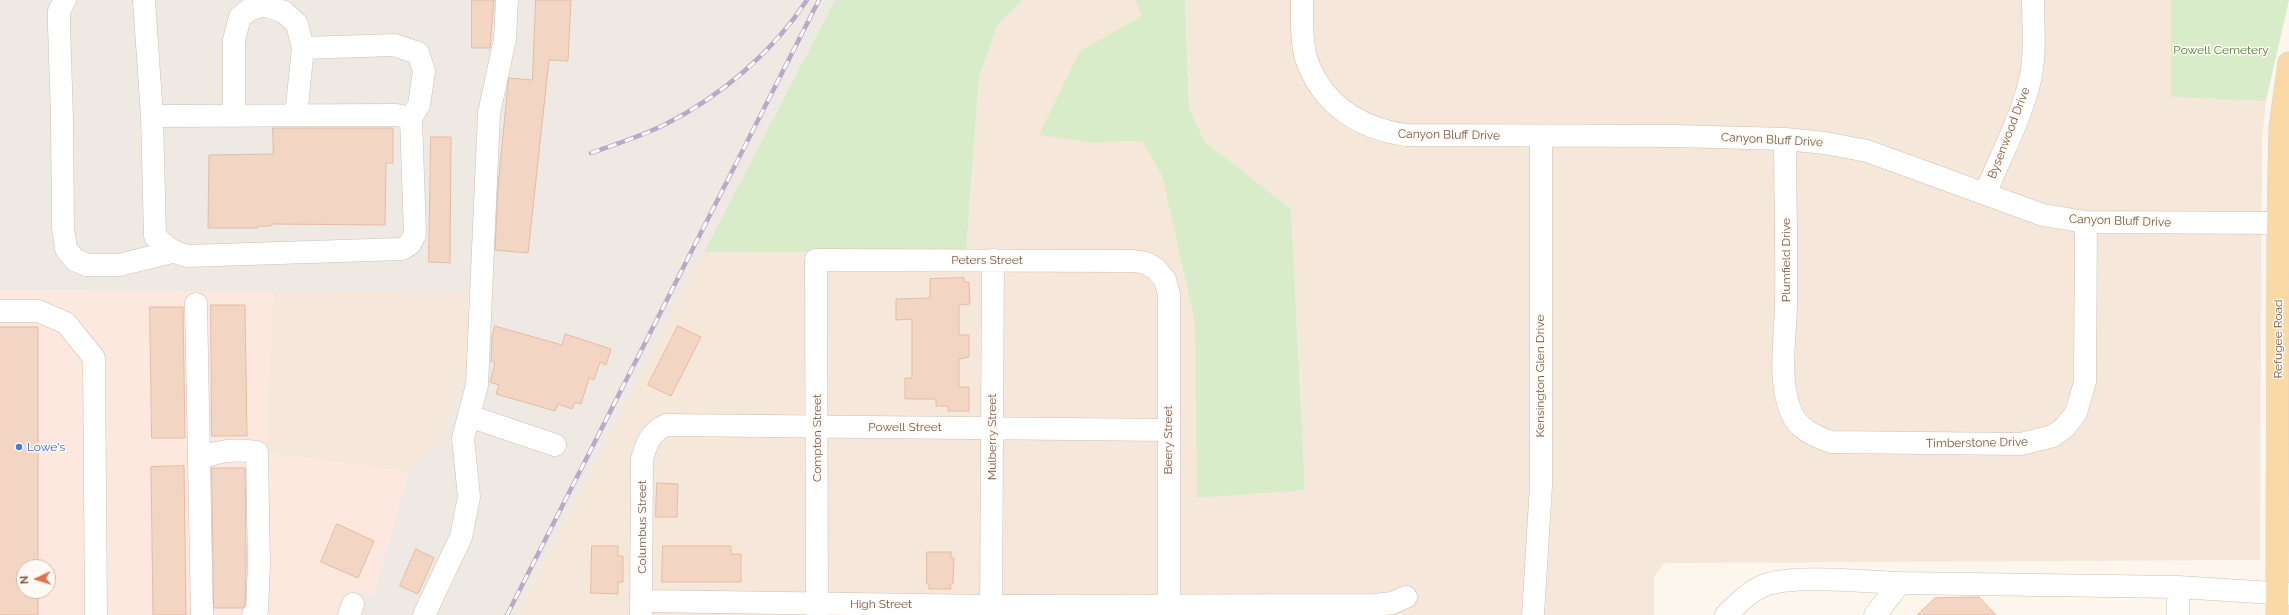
<!DOCTYPE html>
<html>
<head>
<meta charset="utf-8">
<style>
	body { margin:0 }
	#map { position:relative; width:2289px; height:615px; overflow:hidden; background:#fdf6ec; font-family:Raleway,sans-serif }
	canvas { display:block }
	.north { position:absolute; left:16px; top:559px; width:40px; height:40px; box-sizing:border-box; background:#fffaf3; border:1px solid #cabbb1; border-radius:50%; rotate:266deg; font-size:11px; font-weight:700; line-height:16px; text-align:center; color:#7a5c4d }
	.north::after { content:''; display:block; margin:auto; width:14px; height:18px; background:#e76f51; clip-path:polygon(50% 0,100% 100%,50% 72%,0 100%) }
</style>
</head>
<body>
<div id="map">
<canvas width="2289" height="615"></canvas>
<div class="north">N</div>
</div>
<script>
const g = document.querySelector('canvas').getContext('2d');
g.lineJoin = 'round';
function paint(path, color) {
  g.fillStyle = color;
  g.fill(path, 'evenodd');
}
function strokePath(path, color, width, dash) {
  g.strokeStyle = color;
  g.lineWidth = width;
  g.lineCap = dash ? 'butt' : 'round';
  g.setLineDash(dash || []);
  g.stroke(path);
}
function label(font, color, halo, rows, align = 'center') {
  g.font = font + ' Raleway,sans-serif';
  g.lineWidth = 3;
  g.setLineDash([]);
  g.textBaseline = 'middle';
  g.strokeStyle = halo;
  g.fillStyle = color;
  for (const [text, x, y, turn = 0] of rows) {
    g.save();
    g.translate(x, y);
    g.rotate((+turn || 0) * Math.PI / 180);
    g.textAlign = isNaN(turn) ? turn : align;
    if (halo) g.strokeText(text, 0, 0);
    g.fillText(text, 0, 0);
    g.restore();
  }
}
const residential = new Path2D(`
	M1022,0H1135L1141,16L1080,51L1094,143L1142,141L1162,176L1195,324L1198,498L1305,489L1291,209L1205,142L1189,108L1185,0H2171V97L2266,101L2262,139L2260,560L1664,563L1654,577V615H517L704,252L966,253L979,77L998,24Z
	M273,291H469L467,363L439,446L408,472L265,453Z`);
const commercial = new Path2D(`
	M0,290L273,291L266,453L408,472L373,597L346,615H0ZM24,567H48V591H24Z`);
const industrial = new Path2D(`
	M0,0H835L517,615H346L356,589L373,597L408,472L439,446L467,363L469,291L450,293L0,290Z`);
const green = new Path2D(`
	M835,0H1022L998,24L979,77L966,253L704,252Z
	M1135,0H1185L1189,108L1205,142L1291,209L1305,490L1197,498L1195,324L1162,176L1142,141L1094,143L1039,135L1080,51L1141,16Z
	M2171,0H2289L2266,101L2171,97Z`);
const building = new Path2D(`
	M472,0H494L490,48H472Z
	M536,0H571L568,61L549,60L528,253L495,250L498,186L508,84L509,78L532,80Z
	M273,128H393V163H386L385,225L271,224V226H258L257,228H208L209,155L273,154Z
	M431,137H451L450,263L429,262Z
	M964,278V282H969L970,304L959,305V335H969V357L959,359V387H969V411H948V406H936V399H905V378H912V319L896,320V299L930,298V279Z
	M211,305H245L247,436H212Z
	M150,307H183L185,438H152Z
	M495,326L562,345L565,334L611,349L606,365L600,362L594,380L589,378L581,404L575,402L572,409L558,404L555,411L496,394L499,385L490,382L495,363L491,361L492,337Z
	M678,326L701,337L671,396L648,385Z
	M0,327H38V567H24V591H38V615H0Z
	M184,466L186,615H153L151,467Z
	M212,468H245L246,564L245,606L243,608H214Z
	M657,483L678,484L677,517H656Z
	M337,524L374,541L358,578L321,562Z
	M592,546H618V556H623V582H618V594L591,593Z
	M663,546H731V554H741V582H662Z
	M416,549L434,558L418,594L400,586Z
	M927,552H951V558H954L953,584H950L951,589H929V584H927Z
	M1975,597H1979L1996,615H1917L1935,598Z`);
const minor = new Path2D(`
	M65,0L59,11V26L62,118L63,227L66,249L75,260L87,265H119L172,252
	M144,0L152,116L155,236C165,247 173,252 187,256L402,249L410,244L415,234L411,118L396,115L152,116
	M1302,0C1302,19 1301,40 1306,58C1322,105 1359,128 1406,135L1675,136L1785,139L1825,143L1867,151L2043,215L2086,222L2278,223
	M296,115L303,48L394,45L418,53L424,71L419,105L411,118
	M234,116V40L240,17L249,10L264,5L284,12L297,24L303,48
	M1785,139C1785,195 1787,250 1786,306C1785,340 1778,380 1791,412C1798,429 1814,436 1831,442L2021,444L2053,436L2065,427L2076,413L2085,382L2086,222
	M1985,194C2000,157 2021,119 2030,80C2036,54 2033,26 2033,0
	M196,304L202,615
	M0,311H38L66,323L94,358L96,615
	M469,416L555,445
	M199,459C219,450 236,449 257,452L259,564L257,611L253,615
	M2178,587V615
	M643,601L991,606L1376,605L1392,603L1406,597
	M349,615L353,604
	M424,615L461,537L469,497L463,438L477,385L489,113L505,39L507,0
	M641,615L642,459C647,442 650,433 666,425L1168,430
	M817,615L816,260L1134,261L1146,263L1156,269L1165,280L1169,294V615
	M991,615L993,260
	M1533,615L1541,485V136
	M1726,615C1737,604 1750,591 1765,585C1797,574 1865,582 1900,583
	M1875,615L1900,583L2178,587L2289,594`);
const major = new Path2D(`
	M2277,615L2278,223L2280,127L2289,63`);
const rail = new Path2D(`
	M591,153C616,144 642,136 666,124C721,96 773,52 807,0
	M507,615L819,0`);
const markers = [
	[19,447,4,"#3f7fe0"]
];
const parkNames = [
	["Powell Cemetery",2221,50]
];
const streetNames = [
	["Bysenwood Drive",2009,133,-69],
	["Canyon Bluff Drive",1449,135,1],
	["Canyon Bluff Drive",1772,140,3],
	["Canyon Bluff Drive",2120,221,2],
	["Peters Street",987,260],
	["Plumfield Drive",1786,260,-90],
	["Refugee Road",2278,339,-90],
	["Kensington Glen Drive",1540,376,-90],
	["Powell Street",905,427],
	["Mulberry Street",992,437,-90],
	["Compton Street",817,438,-90],
	["Beery Street",1168,440,-90],
	["Timberstone Drive",1977,443,-1],
	["Columbus Street",642,527,-90],
	["High Street",881,604]
];
const shopNames = [
	["Lowe's",27,447]
];
paint(residential, '#f5e8da');
paint(commercial, '#fde8e0');
paint(industrial, '#efe9e4');
paint(green, '#d8ecc9');
paint(building, '#f3d5c3');
strokePath(building, '#e6bba3', 1);
strokePath(minor, '#d1beb0', 23);
strokePath(major, '#dad1cd', 23);
strokePath(minor, '#fff', 22);
strokePath(major, '#fbd9a5', 22);
strokePath(rail, '#b9a8c9', 4.5);
strokePath(rail, '#fffaf3', 3, [9]);
for (const [x, y, r, color] of markers) {
  const dot = new Path2D();
  dot.arc(x, y, r, 0, 2 * Math.PI);
  g.fillStyle = color;
  g.fill(dot);
  strokePath(dot, '#fffaf3', 1.5);
}
label('12px', '#537a41', '#fffaf3', parkNames);
label('12px', '#7a5c4d', '#fffaf3', streetNames);
label('12px', '#366cbe', '#fffaf3', shopNames, 'left');
</script>
</body>
</html>
